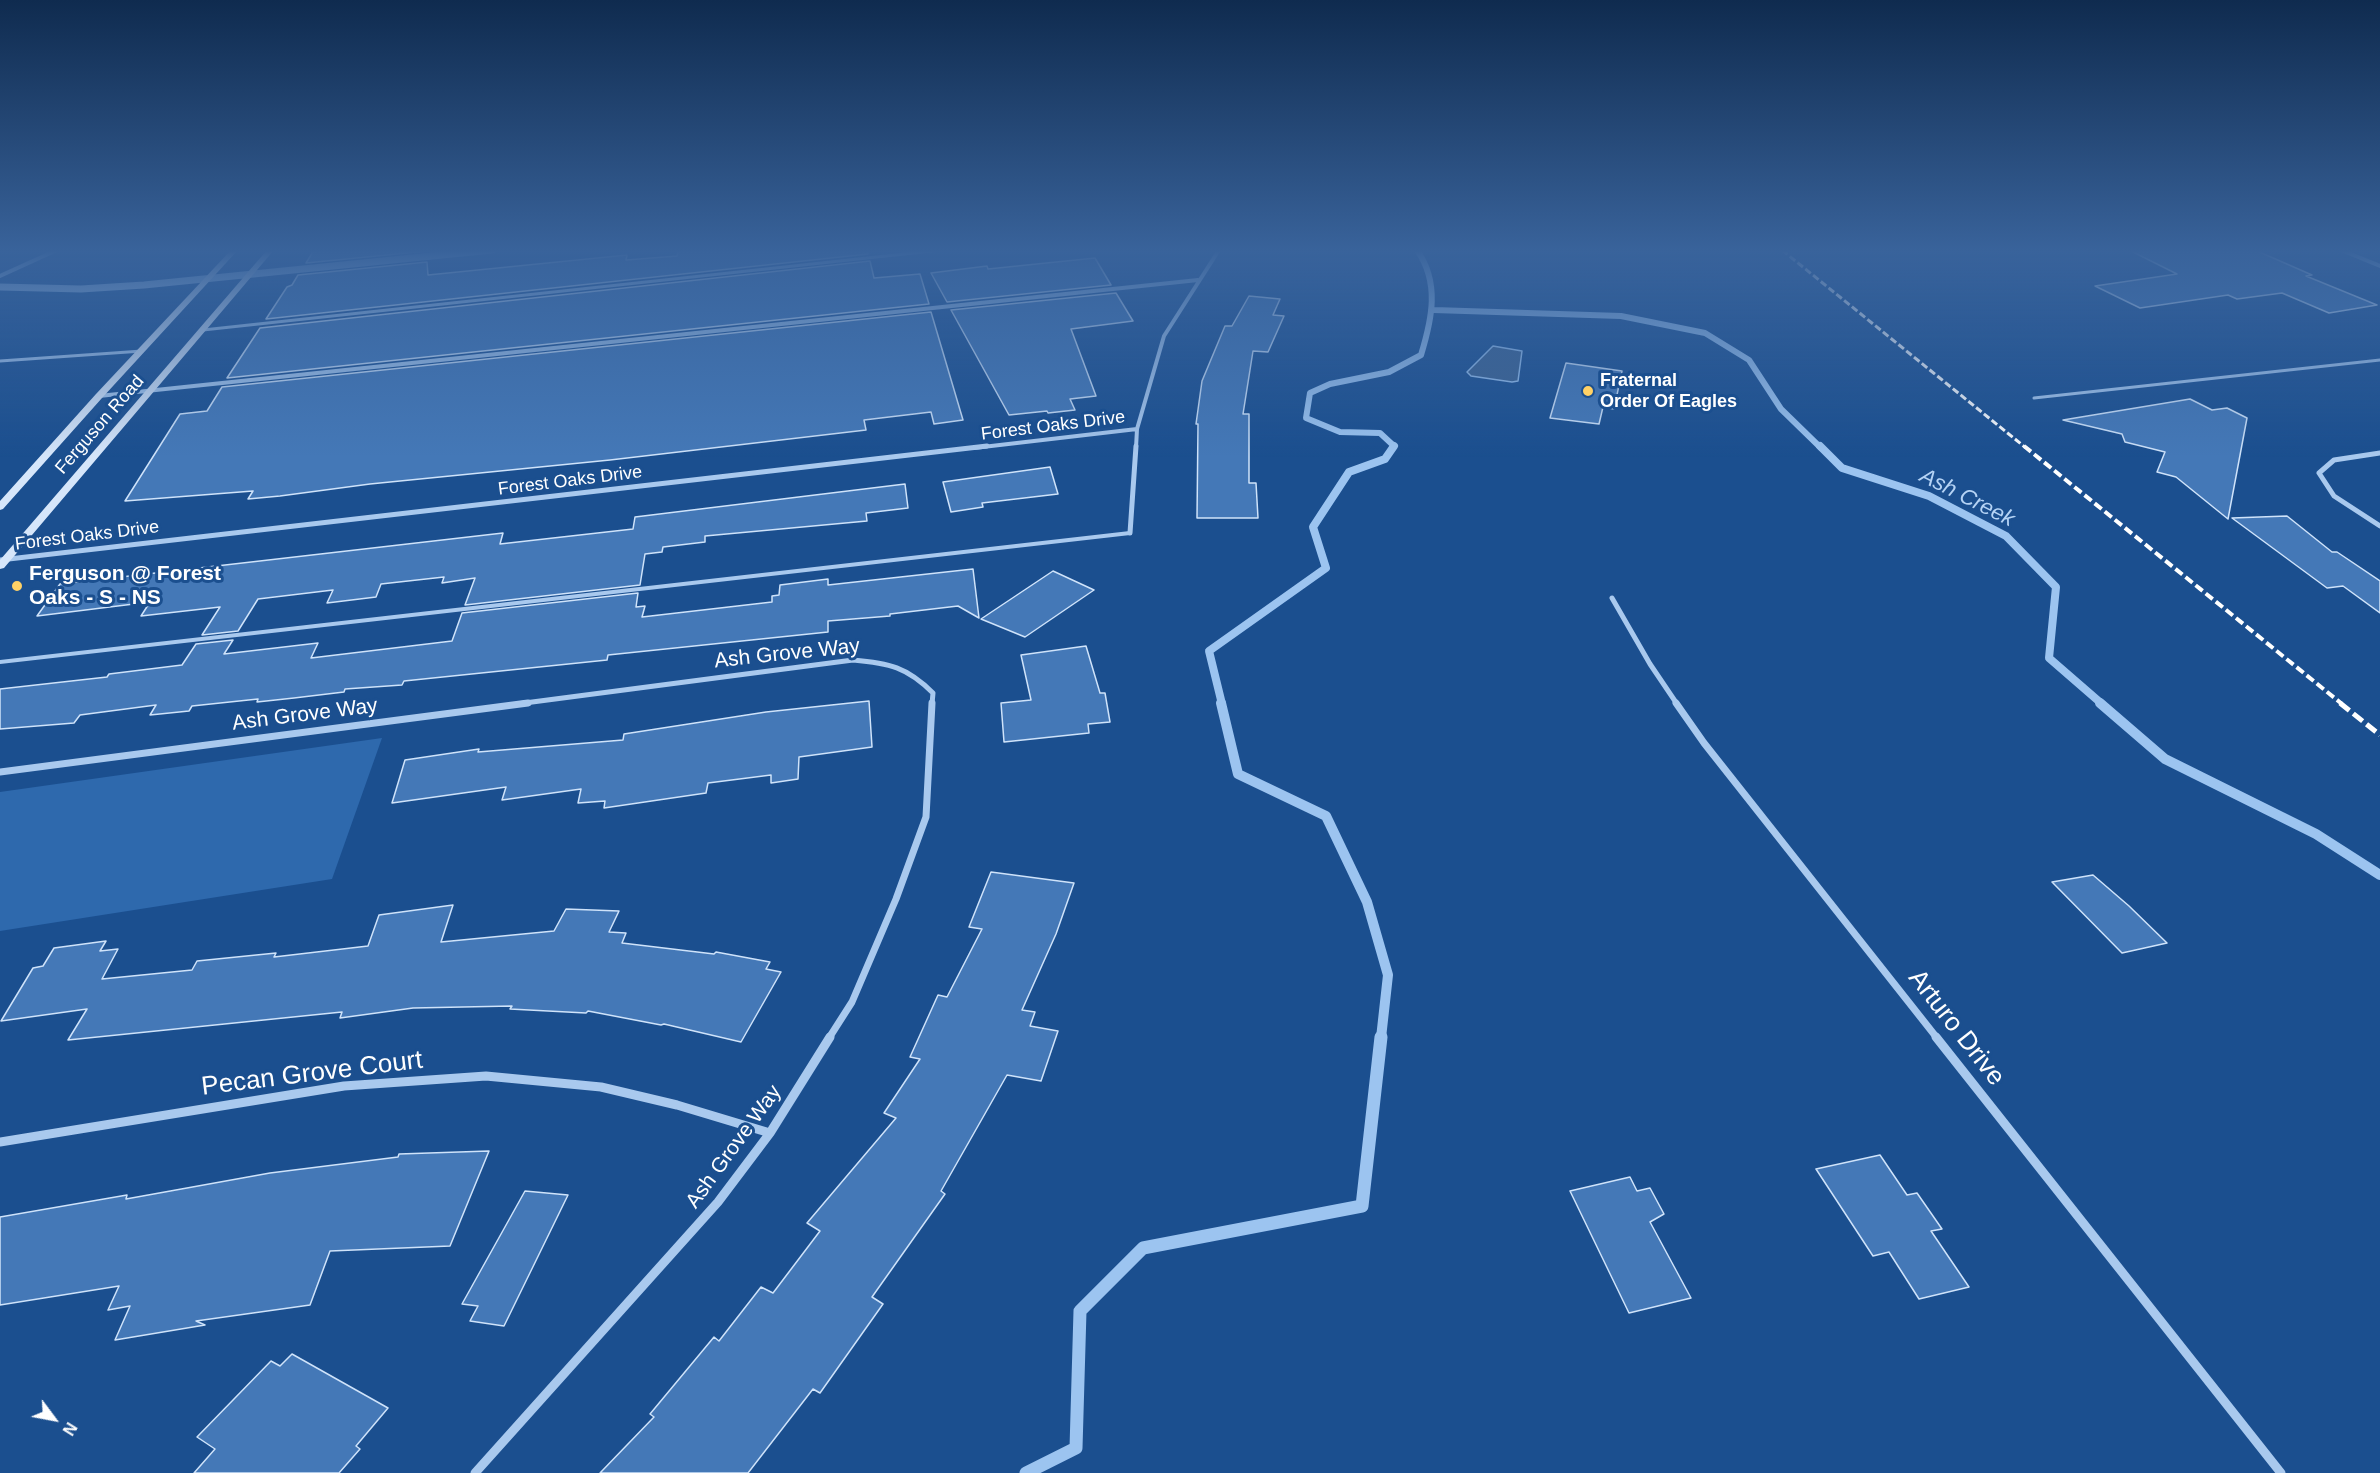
<!DOCTYPE html>
<html>
<head>
<meta charset="utf-8">
<style>
	body { margin:0 }
	#map { position:relative; width:2380px; height:1473px; overflow:hidden; background:#1b4f8f; font-family:Arial,sans-serif }
	canvas { display:block }
	.north { position:absolute; left:24px; top:1389px; width:60px; height:60px; -webkit-text-stroke:4px #1b4f8f; paint-order:stroke; rotate:122deg; font-size:16px; font-weight:700; line-height:24px; text-align:center; color:#fff }
	.north::after { content:''; display:block; margin:auto; width:21px; height:27px; background:#fff; clip-path:polygon(50% 0,100% 100%,50% 72%,0 100%) }
</style>
</head>
<body>
<div id="map">
<canvas width="2380" height="1473"></canvas>
<div class="north">N</div>
</div>
<script>
const g = document.querySelector('canvas').getContext('2d');
g.lineJoin = 'round';
function paint(path, color) {
  g.fillStyle = color;
  g.fill(path, 'evenodd');
}
function strokePath(path, color, width, dash) {
  g.strokeStyle = color;
  g.lineWidth = width;
  g.lineCap = dash ? 'butt' : 'round';
  g.setLineDash(dash || []);
  g.stroke(path);
}
function label(font, color, halo, rows, align = 'center') {
  g.font = font + ' Arial,sans-serif';
  g.lineWidth = 6;
  g.setLineDash([]);
  g.textBaseline = 'middle';
  g.strokeStyle = halo;
  g.fillStyle = color;
  for (const [text, x, y, turn = 0] of rows) {
    g.save();
    g.translate(x, y);
    g.rotate((+turn || 0) * Math.PI / 180);
    g.textAlign = isNaN(turn) ? turn : align;
    if (halo) g.strokeText(text, 0, 0);
    g.fillText(text, 0, 0);
    g.restore();
  }
}
const green = new Path2D(`
	M382,738L332,879L0,931V792Z`);
const water = new Path2D(`
	M1493,346L1522,351L1518,381L1512,382L1471,376L1467,372Z`);
const streamFar3 = new Path2D(`
	M1434,310L1621,316L1705,333L1749,360L1781,409L1821,448
	M1393,448L1394,446L1380,433L1340,432L1306,418L1310,393L1330,384L1389,372L1421,355C1432,319 1440,283 1417,250`);
const streamFar2 = new Path2D(`
	M1820,446L1842,468L1929,496L2006,536L2056,587L2049,658L2102,704
	M1222,704L1209,651L1326,568L1313,527L1349,472L1385,459L1394,446`);
const streamFar1 = new Path2D(`
	M1221,703L1238,774L1326,816L1367,902L1388,975L1381,1038
	M2100,703L2165,759L2316,834L2380,875`);
const stream = new Path2D(`
	M1026,1473L1076,1448L1080,1311L1143,1248L1362,1206L1381,1037`);
const building = new Path2D(`
	M314,250H427V251L306,263Z
	M678,250H868V254L266,319L287,287L292,285L298,275L427,262L428,275L627,255L626,260L677,256Z
	M2129,250H2255L2312,275L2306,276L2377,305L2329,313L2282,293L2237,299L2228,295L2140,308L2095,286L2177,274Z
	M1095,258L1111,285L947,302L931,273L987,266L988,269Z
	M870,261L874,278L920,274L929,304L227,378L260,328Z
	M1116,293L1133,321L1071,329L1096,396L1070,399L1075,410L1048,413L1047,411L1009,415L951,310Z
	M1249,296L1280,299L1273,315L1284,316L1268,352L1253,351L1243,414H1249V483H1256L1258,518H1197L1198,424H1196L1202,381L1225,326H1232Z
	M931,312L963,420L934,424L931,412L864,420L866,430L610,460L370,484L280,496L248,499L253,491L125,501L180,414L207,411L222,387Z
	M1566,363L1622,371L1614,409L1603,407L1599,424L1550,418Z
	M2190,399L2212,410L2227,408L2247,418L2228,519L2176,477L2157,472L2165,452L2125,442L2122,434L2063,420Z
	M1050,467L1058,494L982,503L983,507L951,512L943,482Z
	M905,484L908,508L866,513L867,521L705,536V542L663,547L662,552L645,554L640,585L465,605L475,578L442,583L444,577L381,584L376,597L327,603L333,590L258,599L238,631L202,635L220,607L141,616L150,602L37,616L60,584L503,533L500,544L633,529L635,517Z
	M2287,516L2332,552H2337L2380,581V613L2343,586L2327,588L2232,518Z
	M973,569L979,618L958,606L890,614V616L828,621V632L608,655L607,660L404,681L402,685L345,689L344,692L294,698L257,702L258,699L192,706L189,711L150,715L156,705L80,715L74,723L0,729V689L107,677L109,674L182,665L196,644L233,640L224,654L318,643L311,658L452,641L462,613L638,593L636,607L645,606L642,617L772,602V596L779,595L780,585L828,579V585Z
	M1053,571L1094,590L1025,637L981,619Z
	M1086,646L1100,693H1105L1110,722L1088,724L1089,733L1004,742L1001,703L1031,700L1021,655Z
	M869,701L872,747L799,757L798,779L771,783V775L708,783L706,793L604,808L605,801L578,803L581,789L502,800L506,787L392,803L405,760L479,749L478,752L623,740L624,734L766,712Z
	M991,872L1074,883L1056,934L1022,1010L1035,1012L1030,1026L1058,1031L1041,1081L1007,1075L941,1191L945,1194L872,1297L883,1304L820,1393L813,1389L748,1473H600L654,1417L650,1414L714,1337L719,1341L761,1287L773,1293L820,1231L807,1223L896,1118L884,1113L920,1059L910,1057L938,995L947,997L982,929L969,927Z
	M2093,875L2129,906L2167,943L2122,953L2052,882Z
	M453,905L441,942L554,931L566,909L619,911L609,932L626,933L622,943L714,954L716,952L770,962L766,969L781,972L741,1042L664,1024L661,1025L588,1011L586,1013L510,1009L512,1006L413,1008L340,1018L342,1012L68,1040L87,1009L1,1021L33,968L43,966L54,948L106,941L100,951L118,949L102,979L192,970L197,961L276,953L274,957L368,946L379,915Z
	M489,1151L450,1246L330,1251L310,1305L196,1321L205,1325L115,1340L130,1306L108,1310L119,1286L0,1305V1217L127,1195L126,1199L270,1173L398,1157L399,1154Z
	M1880,1155L1907,1195L1917,1193L1942,1229L1931,1231L1969,1287L1919,1299L1889,1252L1873,1256L1816,1169Z
	M1630,1177L1637,1191L1650,1188L1664,1214L1650,1222L1691,1298L1629,1313L1570,1191Z
	M525,1191L568,1195L504,1326L470,1321L478,1306L462,1304Z
	M292,1354L388,1408L356,1446L360,1449L339,1473H194L215,1449L197,1437L271,1361L280,1366Z`);
const serviceFar1 = new Path2D(`
	M203,330L941,250
	M0,361L142,351
	M2034,398L2380,360`);
const service = new Path2D(`
	M0,662L1130,533`);
const minorFar3 = new Path2D(`
	M2341,250L2380,266
	M0,276L57,250
	M99,396L1198,280
	M974,448L1137,429
	M1136,448L1137,429L1164,336L1219,250`);
const minorFar2 = new Path2D(`
	M2380,453L2334,460L2319,473L2334,496L2380,526
	M1130,533L1136,446
	M0,560L987,446
	M1612,598L1650,664L1677,704
	M517,704L853,660C889,663 907,667 933,693L932,704`);
const minorFar1 = new Path2D(`
	M1676,703L1704,743L1937,1038
	M0,772L528,703
	M829,1038L852,1002L896,899L926,817L932,703`);
const minor = new Path2D(`
	M1936,1037L2281,1473
	M0,1142L344,1086L486,1076L601,1087L677,1105L770,1133
	M475,1473L718,1202L770,1133L830,1037`);
const tertiary = new Path2D(`
	M0,287L81,289L144,285L492,250`);
const secondary = new Path2D(`
	M231,250H238L102,398L3,509L0,510V501L96,394Z
	M267,250H274L4,568L0,569V560Z`);
const railFar2 = new Path2D(`
	M1782,250L2026,448`);
const railFar1 = new Path2D(`
	M2024,446L2342,704`);
const rail = new Path2D(`
	M2340,703L2380,735`);
const markers = [
	[1588,391,6,"#ffd166"],
	[17,586,6,"#ffd166"]
];
const farPoinames = [
	["Fraternal",1600,381],
	["Order Of Eagles",1600,402]
];
const farStreetnames = [
	["Ferguson Road",100,425,-49],
	["Forest Oaks Drive",1053,426,-7],
	["Forest Oaks Drive",570,481,-7],
	["Forest Oaks Drive",87,536,-7]
];
const poiNames = [
	["Ferguson @ Forest",29,574],
	["Oaks - S - NS",29,598]
];
const streetNames = [
	["Ash Grove Way",787,654,-6],
	["Ash Grove Way",305,715,-7],
	["Ash Grove Way",734,1147,-54]
];
const waterNames = [
	["Ash Creek",1967,498,27]
];
const nearStreetnames = [
	["Arturo Drive",1956,1028,52],
	["Pecan Grove Court",312,1074,-7]
];
paint(green, '#2e69ad');
paint(water, '#3c6290');
strokePath(water, '#9cc4f0', 1.5);
strokePath(streamFar3, '#9cc4f0', 6);
strokePath(streamFar2, '#9cc4f0', 8);
strokePath(streamFar1, '#9cc4f0', 10);
strokePath(stream, '#9cc4f0', 13);
paint(building, '#4478b7');
strokePath(building, '#cfe3fa', 1.5);
strokePath(serviceFar1, '#a9c9ee', 3);
strokePath(service, '#a9c9ee', 4);
strokePath(minorFar3, '#a9c9ee', 4);
strokePath(minorFar2, '#a9c9ee', 5);
strokePath(minorFar1, '#a9c9ee', 7);
strokePath(minor, '#a9c9ee', 9);
strokePath(tertiary, '#a9c9ee', 7);
paint(secondary, '#d6e6fa');
strokePath(railFar2, '#fff', 3, [7, 3]);
strokePath(railFar1, '#fff', 4, [9, 4]);
strokePath(rail, '#fff', 5, [12, 5]);
const sky = g.createLinearGradient(0, 0, 0, 457);
sky.addColorStop(0, '#0f2b4f');
sky.addColorStop(0.55, '#39639b');
sky.addColorStop(1, '#39639b00');
g.fillStyle = sky;
g.fillRect(0, 0, 2380, 457);
for (const [x, y, r, color] of markers) {
  const dot = new Path2D();
  dot.arc(x, y, r, 0, 2 * Math.PI);
  g.fillStyle = color;
  g.fill(dot);
  strokePath(dot, '#1b4f8f', 2);
}
label('bold 18px', '#fff', '#1b4f8f', farPoinames, 'left');
label('18px', '#fff', '#1b4f8f', farStreetnames);
label('bold 21px', '#fff', '#1b4f8f', poiNames, 'left');
label('21px', '#fff', '#1b4f8f', streetNames);
label('italic 22px', '#b5d3f5', '#1b4f8f', waterNames);
label('26px', '#fff', '#1b4f8f', nearStreetnames);
</script>
</body>
</html>
